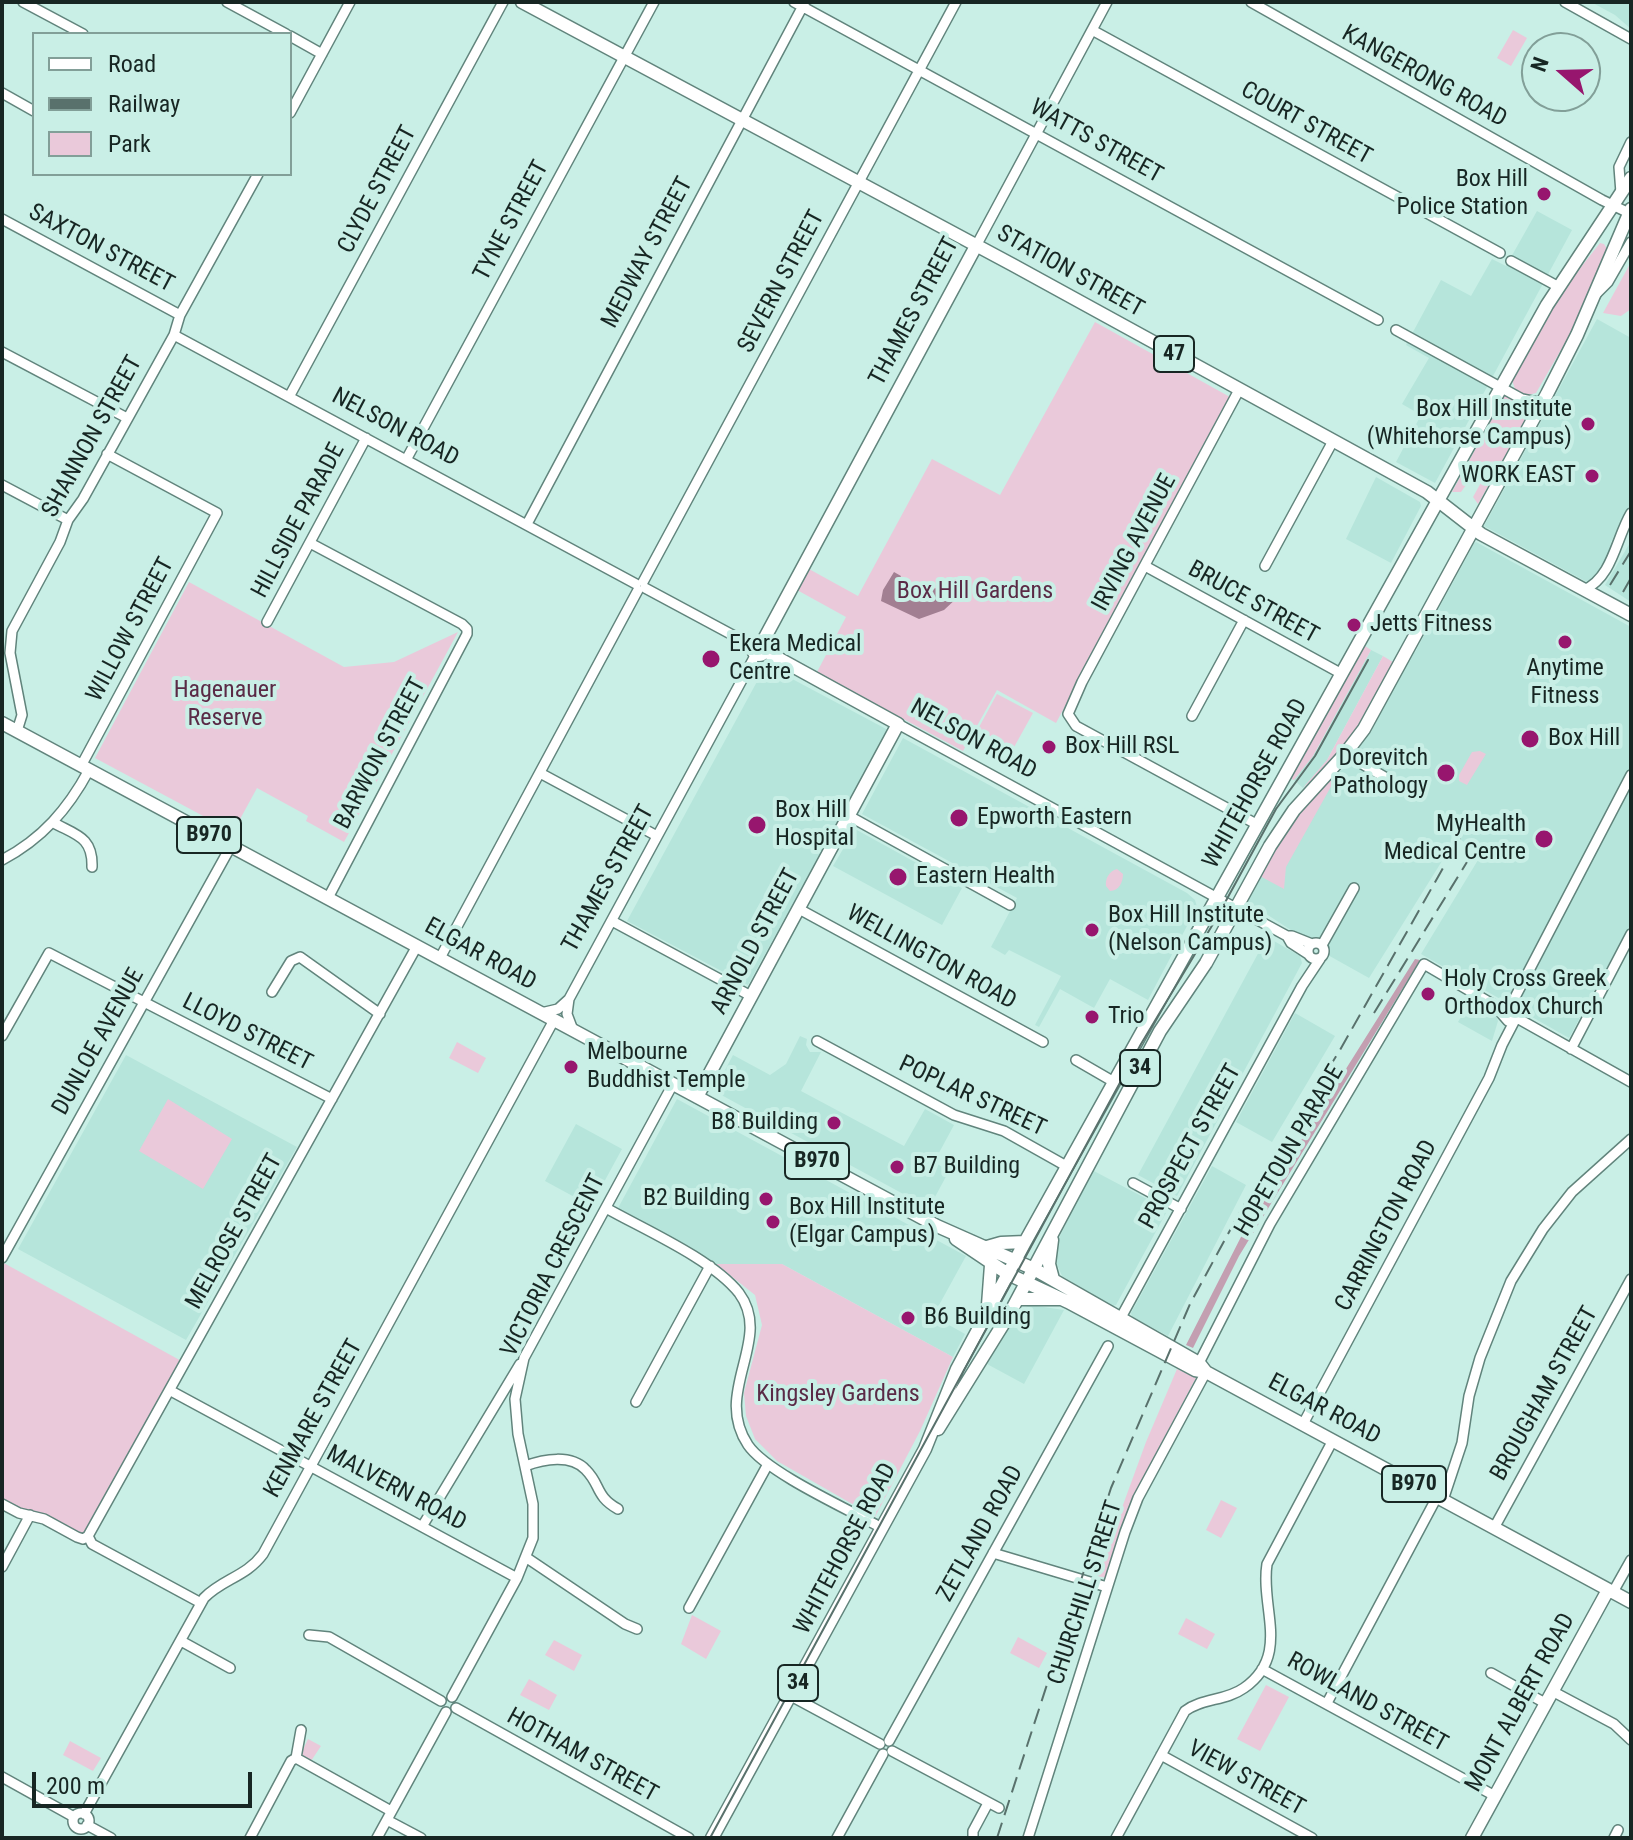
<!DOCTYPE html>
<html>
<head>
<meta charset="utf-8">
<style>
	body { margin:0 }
	#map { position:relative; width:1633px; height:1840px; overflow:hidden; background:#c9efe6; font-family:"Roboto Condensed",sans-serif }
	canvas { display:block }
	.frame { position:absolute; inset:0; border:4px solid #172623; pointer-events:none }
	.legend { position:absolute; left:32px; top:32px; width:260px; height:144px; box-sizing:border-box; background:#c9efe6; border:2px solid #829f98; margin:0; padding:10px 14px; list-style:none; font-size:24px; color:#172623 }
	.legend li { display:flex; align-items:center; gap:16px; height:40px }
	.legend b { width:40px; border:2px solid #829f98 }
	.north { position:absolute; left:1521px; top:32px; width:80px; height:80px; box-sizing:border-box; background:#c9efe6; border:2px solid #829f98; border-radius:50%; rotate:290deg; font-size:22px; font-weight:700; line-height:32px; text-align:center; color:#172623 }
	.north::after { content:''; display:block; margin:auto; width:28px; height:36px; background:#97166e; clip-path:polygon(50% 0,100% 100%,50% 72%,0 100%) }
	.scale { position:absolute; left:32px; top:1772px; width:220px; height:36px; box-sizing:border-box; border:4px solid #172623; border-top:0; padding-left:10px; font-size:24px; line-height:28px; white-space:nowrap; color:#172623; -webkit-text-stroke:6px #c9efe6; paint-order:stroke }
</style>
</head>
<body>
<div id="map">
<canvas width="1633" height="1840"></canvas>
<div class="frame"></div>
<ul class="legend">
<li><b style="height:10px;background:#fff"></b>Road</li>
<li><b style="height:10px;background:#59716c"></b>Railway</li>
<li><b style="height:22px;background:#eac9da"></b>Park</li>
</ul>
<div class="north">N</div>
<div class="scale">200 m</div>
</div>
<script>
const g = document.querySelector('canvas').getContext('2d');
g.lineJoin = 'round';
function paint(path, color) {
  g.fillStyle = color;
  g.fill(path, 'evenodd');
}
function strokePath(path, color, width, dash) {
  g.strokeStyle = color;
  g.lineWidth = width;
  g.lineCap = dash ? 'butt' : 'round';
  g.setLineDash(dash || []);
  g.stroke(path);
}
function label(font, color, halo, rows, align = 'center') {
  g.font = font + ' "Roboto Condensed",sans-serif';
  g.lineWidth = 8;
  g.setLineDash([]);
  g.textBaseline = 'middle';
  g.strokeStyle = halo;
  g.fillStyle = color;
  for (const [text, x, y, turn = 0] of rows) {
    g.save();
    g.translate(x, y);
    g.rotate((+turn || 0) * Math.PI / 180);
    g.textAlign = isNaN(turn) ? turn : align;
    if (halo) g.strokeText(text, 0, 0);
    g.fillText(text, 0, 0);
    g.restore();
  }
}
const built = new Path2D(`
	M1591,2H1631V29L1615,15Z
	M1537,211L1572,230L1435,483L1396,462L1421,415L1402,404L1429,358L1406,345L1441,280L1471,296L1492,259L1506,266Z
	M1597,319L1631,338V502L1611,542L1609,556L1594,579L1587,582L1484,526Z
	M1376,477L1420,502L1421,506L1391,563L1346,539Z
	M1631,541V602L1605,585Z
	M1476,542L1631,627V923L1569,1038L1421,954L1478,860L1476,851L1457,837L1369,978L1326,954L1329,948L1325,944L1303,938L1248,902L1247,898L1267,859L1332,777L1346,767L1368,734L1371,732L1399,678L1412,653L1415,652L1470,551L1469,547Z
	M1371,650L1383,656L1327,760L1303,788L1294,780L1318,748Z
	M766,665L888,730L748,985L627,921Z
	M903,738L1187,893L1195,900L1197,907L1148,1000L1110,979L1094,1008L1060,989L1039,1027L1035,1025L1061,976L1009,950L1005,955L991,947L1017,898L862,814Z
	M855,829L962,888L942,925L833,866Z
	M1267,937L1300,956L1302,963L1177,1196L1138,1175Z
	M1470,1002L1496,1016L1498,1021L1492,1041L1458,1022Z
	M1295,1013L1335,1036L1272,1142L1236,1122Z
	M800,1036L807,1039L806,1045L810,1052H821L801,1091L904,1146L925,1109L954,1125L934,1162L949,1171L929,1208L714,1091L733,1055L770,1075L786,1064Z
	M126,1055L297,1147L186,1340L18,1249Z
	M677,1099L966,1256L933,1316L965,1334L953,1357L782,1264H716L617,1210Z
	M576,1124L622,1149L591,1206L545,1181Z
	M1212,1166L1246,1185L1168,1336L1132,1317L1131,1313Z
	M1092,1170L1164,1208L1166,1213L1116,1305L1112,1306L1062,1276L1055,1260L1060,1236Z
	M1030,1305L1064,1310L1024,1384L987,1364L1020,1310Z`);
const green = new Path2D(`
	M1513,30L1527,38L1511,66L1497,58Z
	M1600,243L1604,244L1607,249L1576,324L1536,393L1524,396L1516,392L1512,380L1555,300Z
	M1631,262V309L1621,316L1603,313Z
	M1095,322L1230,397L1056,723L997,690L963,751L829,679L825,680L817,672L846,617L797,590L809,569L858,596L932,459L1000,495Z
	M1505,395L1535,403L1478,504L1473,497L1493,461L1483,465C1477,477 1468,481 1461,492H1452Z
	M189,582L344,667L394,662L458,632L344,842L306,821L308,816L257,788L233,832L95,758Z
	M1365,646L1371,650L1313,756L1294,780L1289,778Z
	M1383,656L1393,662L1349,742L1330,765L1303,788L1327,760Z
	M997,694L1033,713L1013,749L978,729Z
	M1480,751L1486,754L1467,785L1459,781V775L1472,752Z
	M1338,774L1286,867L1284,889L1258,875C1275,847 1309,788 1338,774Z
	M1117,869L1123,874C1123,882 1119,891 1110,891L1106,886C1105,879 1109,871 1117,869Z
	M457,1042L486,1058L478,1073L449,1058Z
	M168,1099L232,1139L203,1189L139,1151Z
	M2,1262L185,1363L88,1536L2,1504Z
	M716,1264H782L953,1357L920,1431L875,1517L777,1461L755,1439L746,1416L744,1393L762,1325L755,1295Z
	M1177,1369L1196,1378L1136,1491L1107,1578L1097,1576L1146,1442Z
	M1221,1500L1237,1508L1221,1538L1206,1530Z
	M692,1615L721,1631L706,1659L681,1644Z
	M1186,1618L1215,1634L1207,1649L1178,1634Z
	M1018,1637L1047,1653L1039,1668L1010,1653Z
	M554,1640L582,1655L574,1671L545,1655Z
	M529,1679L557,1695L549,1710L520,1695Z
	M1266,1685L1289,1697L1260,1751L1237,1739Z
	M308,1739L321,1746L311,1761L300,1756Z
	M70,1741L101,1758L93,1771L63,1755Z`);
const forest = new Path2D(`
	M1415,959L1420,960L1239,1256L1193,1348L1186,1345L1244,1231Z`);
const water = new Path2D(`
	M894,572L901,576L895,592L902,600L923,589L942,588L954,590L958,597L944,610L919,619L881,601L883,590Z`);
const minor = new Path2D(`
	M23,2L83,34
	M227,2L286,34
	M794,2L1378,320
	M1251,2L1602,200L1629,213
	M1565,2L1631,39
	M1092,30L1500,253
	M290,36L322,54
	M2,93L34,111
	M290,113L350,2
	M1621,193L1619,167L1631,142
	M2,219L180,315
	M976,246L1107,2
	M1511,261L1559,287
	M1595,295L1608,282L1631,242
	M1396,330L1522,399L1542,403
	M174,335L636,584
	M2,352L127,418
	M1239,390L1082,682L1068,714L1076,726L1258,825
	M289,397L503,2
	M406,460L654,2
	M2,485L68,520
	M527,524L805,2
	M310,543L462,624L467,629V634L328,898
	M1145,566L1342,674
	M1265,566L1333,441
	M643,582L956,2
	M645,588L753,646
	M1584,590C1613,577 1616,538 1631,513
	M267,622L366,438
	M1192,716L1244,620
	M898,724L1287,936H1292L1312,944
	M17,731L22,715L10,653L12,631L60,542L68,520L83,499L174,335L180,315L258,174
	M1345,754L1388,779
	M81,766L217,513L107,454
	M540,773L657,836
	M849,816L1010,905
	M54,823C76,835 93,837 92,867
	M2,860C42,839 68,809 89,770
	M799,909L1043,1042
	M612,921L751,996
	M1287,936L1291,943L1308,954
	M1308 951a8 8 0 1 1 16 0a8 8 0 1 1-16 0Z
	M1322,945L1354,888
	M440,958L638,590
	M272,992L291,961L300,957L380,1014
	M569,999L567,1014L573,1030
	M1511,1005L1631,775
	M541,1013L558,1009L569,999L756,654
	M1517,1018L1631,1082
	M2,1036L49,953L332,1099
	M817,1041L954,1115L1004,1131L1068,1167
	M1571,1049L1631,934
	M1076,1060L1114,1082
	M1133,1183L1181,1209
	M606,1208C645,1230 712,1259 739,1293C774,1340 712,1391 748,1445C767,1473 850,1510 882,1528
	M2,1258L231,846
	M1119,1321L1302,986L1320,959
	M1199,1363L1270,1224L1424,964L1494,1005L1508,1021L1515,1020L1519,1013L1517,1008L1511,1005L1505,1007L1503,1012
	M171,1391L517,1578
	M636,1402L710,1266
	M1303,1424L1489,1078L1502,1045L1515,1020
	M525,1466C544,1459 571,1454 586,1470C601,1485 595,1496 618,1509
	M1443,1500L1462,1443L1469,1396L1480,1358L1511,1281L1543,1229L1572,1192L1631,1139
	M2,1504L19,1513L44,1519L77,1537L83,1539L88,1536
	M423,1525L520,1364
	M1494,1528L1631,1279
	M88,1536L417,946
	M88,1536L92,1544L201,1603
	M993,1553L1107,1587
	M527,1558L625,1624L637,1629
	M2,1567L30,1515
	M1613,1592L1631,1560
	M689,1608L768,1464
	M309,1635L329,1637L441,1701
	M181,1641L230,1668
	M1262,1669L1495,1796
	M1491,1673L1545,1703
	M1552,1691L1614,1724L1631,1740
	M791,1696L880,1744
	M452,1697L517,1578L533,1538V1504L518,1434L515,1399L524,1358L673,1084
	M1327,1703L1437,1497
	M456,1708L689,1838
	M889,1741L1108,1346
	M892,1751L999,1808
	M1161,1755L1312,1838
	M296,1758L391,1811
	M2,1777L74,1817
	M73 1821a8 8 0 1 1 16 0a8 8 0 1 1-16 0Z
	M84,1814L204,1598C222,1579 246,1577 263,1554L554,1020
	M387,1820L421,1838
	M87,1825L111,1838
	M250,1838L291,1761L296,1758L301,1730
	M377,1838L446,1712
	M837,1838L883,1754
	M973,1838V1831L988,1803
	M1028,1838L1125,1532L1138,1498L1206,1372
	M1116,1838L1185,1711C1202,1698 1226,1701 1244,1688C1291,1655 1260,1608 1267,1564L1333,1440
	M1614,1838L1618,1830`);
const major = new Path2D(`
	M522,2L1013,265L1427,492L1481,534L1631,615
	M753 649a6 6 0 1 1 12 0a6 6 0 1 1-12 0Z
	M762,643L976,246
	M2,723L937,1226L1034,1269L1199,1363L1206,1372
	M697,1097L898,724L765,651
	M956,1239L1008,1274L1068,1302L1195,1370L1206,1372L1631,1602
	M1052,1240L1049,1264L1053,1279
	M987,1247L1001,1243L1025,1242
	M1018,1299H1061
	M988,1305L991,1265
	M938,1429L1010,1313L1160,1031L1206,963L1270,846L1294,810L1345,754L1364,729L1547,394L1577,335L1631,209
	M712,1838L925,1449L957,1369L1025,1242L1547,305L1631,178
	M1472,1838L1608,1590`);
const tram = new Path2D(`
	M710,1838L1141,1044L1216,919L1276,809L1315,756L1368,660`);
const rail = new Path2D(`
	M1610,585L1631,551
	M1623,592L1631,578
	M1374,1013L1475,849
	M997,1838L1111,1488L1190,1304L1241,1210L1340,1050L1460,838`);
const markers = [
	[1544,194,8,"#97166e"],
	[1588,424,8,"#97166e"],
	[1592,476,8,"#97166e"],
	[1354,625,8,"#97166e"],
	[1565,642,8,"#97166e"],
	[711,659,10,"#97166e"],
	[1530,739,10,"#97166e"],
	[1049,747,8,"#97166e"],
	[1446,773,10,"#97166e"],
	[959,818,10,"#97166e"],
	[757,825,10,"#97166e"],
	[1544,839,10,"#97166e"],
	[898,877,10,"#97166e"],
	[1092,930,8,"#97166e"],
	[1428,994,8,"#97166e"],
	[1092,1017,8,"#97166e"],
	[571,1067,8,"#97166e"],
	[834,1123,8,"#97166e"],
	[897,1167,8,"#97166e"],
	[766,1199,8,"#97166e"],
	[773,1222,8,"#97166e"],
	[908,1318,8,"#97166e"]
];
const shields = [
	[1174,354,40],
	[209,835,64],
	[1140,1068,40],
	[817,1161,64],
	[1414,1484,64],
	[798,1683,40]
];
const shieldNames = [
	["47",1174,354],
	["B970",209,835],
	["34",1140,1068],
	["B970",817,1161],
	["B970",1414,1484],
	["34",798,1683]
];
const streetNames = [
	["KANGERONG ROAD",1424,77,29],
	["COURT STREET",1306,124,29],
	["WATTS STREET",1096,142,29],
	["CLYDE STREET",378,190,-62],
	["TYNE STREET",512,221,-62],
	["SAXTON STREET",101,249,28],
	["MEDWAY STREET",648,253,-62],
	["STATION STREET",1070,272,29],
	["SEVERN STREET",782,282,-62],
	["THAMES STREET",915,312,-62],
	["NELSON ROAD",395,428,28],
	["SHANNON STREET",93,437,-61],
	["HILLSIDE PARADE",299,521,-62],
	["IRVING AVENUE",1135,543,-62],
	["BRUCE STREET",1253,603,29],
	["WILLOW STREET",131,630,-62],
	["NELSON ROAD",973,740,29],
	["BARWON STREET",381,754,-62],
	["WHITEHORSE ROAD",1256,784,-61],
	["THAMES STREET",609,879,-61],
	["ARNOLD STREET",756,942,-62],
	["ELGAR ROAD",480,955,29],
	["WELLINGTON ROAD",931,958,29],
	["LLOYD STREET",247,1033,27],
	["DUNLOE AVENUE",99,1042,-61],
	["POPLAR STREET",972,1097,25],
	["PROSPECT STREET",1191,1147,-61],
	["HOPETOUN PARADE",1290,1151,-60],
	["CARRINGTON ROAD",1387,1226,-62],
	["MELROSE STREET",235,1232,-61],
	["VICTORIA CRESCENT",554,1266,-63],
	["BROUGHAM STREET",1545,1394,-61],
	["ELGAR ROAD",1324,1410,28],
	["KENMARE STREET",314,1419,-61],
	["MALVERN ROAD",396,1489,28],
	["ZETLAND ROAD",981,1534,-61],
	["WHITEHORSE ROAD",846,1549,-62],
	["CHURCHILL STREET",1086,1593,-72],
	["ROWLAND STREET",1367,1703,29],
	["MONT ALBERT ROAD",1521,1703,-61],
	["HOTHAM STREET",582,1756,29],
	["VIEW STREET",1246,1779,29]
];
const poiNames = [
	["Box Hill",1528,180,"right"],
	["Police Station",1528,208,"right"],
	["Box Hill Institute",1572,410,"right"],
	["(Whitehorse Campus)",1572,438,"right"],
	["WORK EAST",1576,476,"right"],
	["Jetts Fitness",1370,625],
	["Ekera Medical",729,645],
	["Centre",729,673],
	["Anytime",1565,669,"center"],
	["Fitness",1565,697,"center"],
	["Box Hill",1548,739],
	["Box Hill RSL",1065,747],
	["Dorevitch",1428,759,"right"],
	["Pathology",1428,787,"right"],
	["Box Hill",775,811],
	["Hospital",775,839],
	["Epworth Eastern",977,818],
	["MyHealth",1526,825,"right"],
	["Medical Centre",1526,853,"right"],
	["Eastern Health",916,877],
	["Box Hill Institute",1108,916],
	["(Nelson Campus)",1108,944],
	["Holy Cross Greek",1444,980],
	["Orthodox Church",1444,1008],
	["Trio",1108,1017],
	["Melbourne",587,1053],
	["Buddhist Temple",587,1081],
	["B8 Building",818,1123,"right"],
	["B7 Building",913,1167],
	["B2 Building",750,1199,"right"],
	["Box Hill Institute",789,1208],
	["(Elgar Campus)",789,1236],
	["B6 Building",924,1318]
];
const parkNames = [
	["Box Hill Gardens",975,592],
	["Hagenauer",225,691],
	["Reserve",225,719],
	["Kingsley Gardens",838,1395]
];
paint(built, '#b6e5db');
paint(green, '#eac9da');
paint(forest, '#c39fb1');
paint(water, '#a27f92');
strokePath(minor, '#61847c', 12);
strokePath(major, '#61847c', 15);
strokePath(minor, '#fff', 9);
strokePath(major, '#fff', 12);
strokePath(tram, '#59716c', 2);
strokePath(rail, '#59716c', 2, [16, 8]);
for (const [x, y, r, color] of markers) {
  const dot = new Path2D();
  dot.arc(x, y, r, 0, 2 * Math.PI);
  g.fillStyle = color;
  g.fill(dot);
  strokePath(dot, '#c9efe6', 3);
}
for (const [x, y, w] of shields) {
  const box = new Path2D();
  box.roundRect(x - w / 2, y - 18, w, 36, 6);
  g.fillStyle = '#c9efe6';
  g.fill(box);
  strokePath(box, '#172623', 2);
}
label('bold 22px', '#172623', null, shieldNames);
label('24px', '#172623', '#c9efe6', streetNames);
label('24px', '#172623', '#c9efe6', poiNames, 'left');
label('24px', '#5a2a46', '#c9efe6', parkNames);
</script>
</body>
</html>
